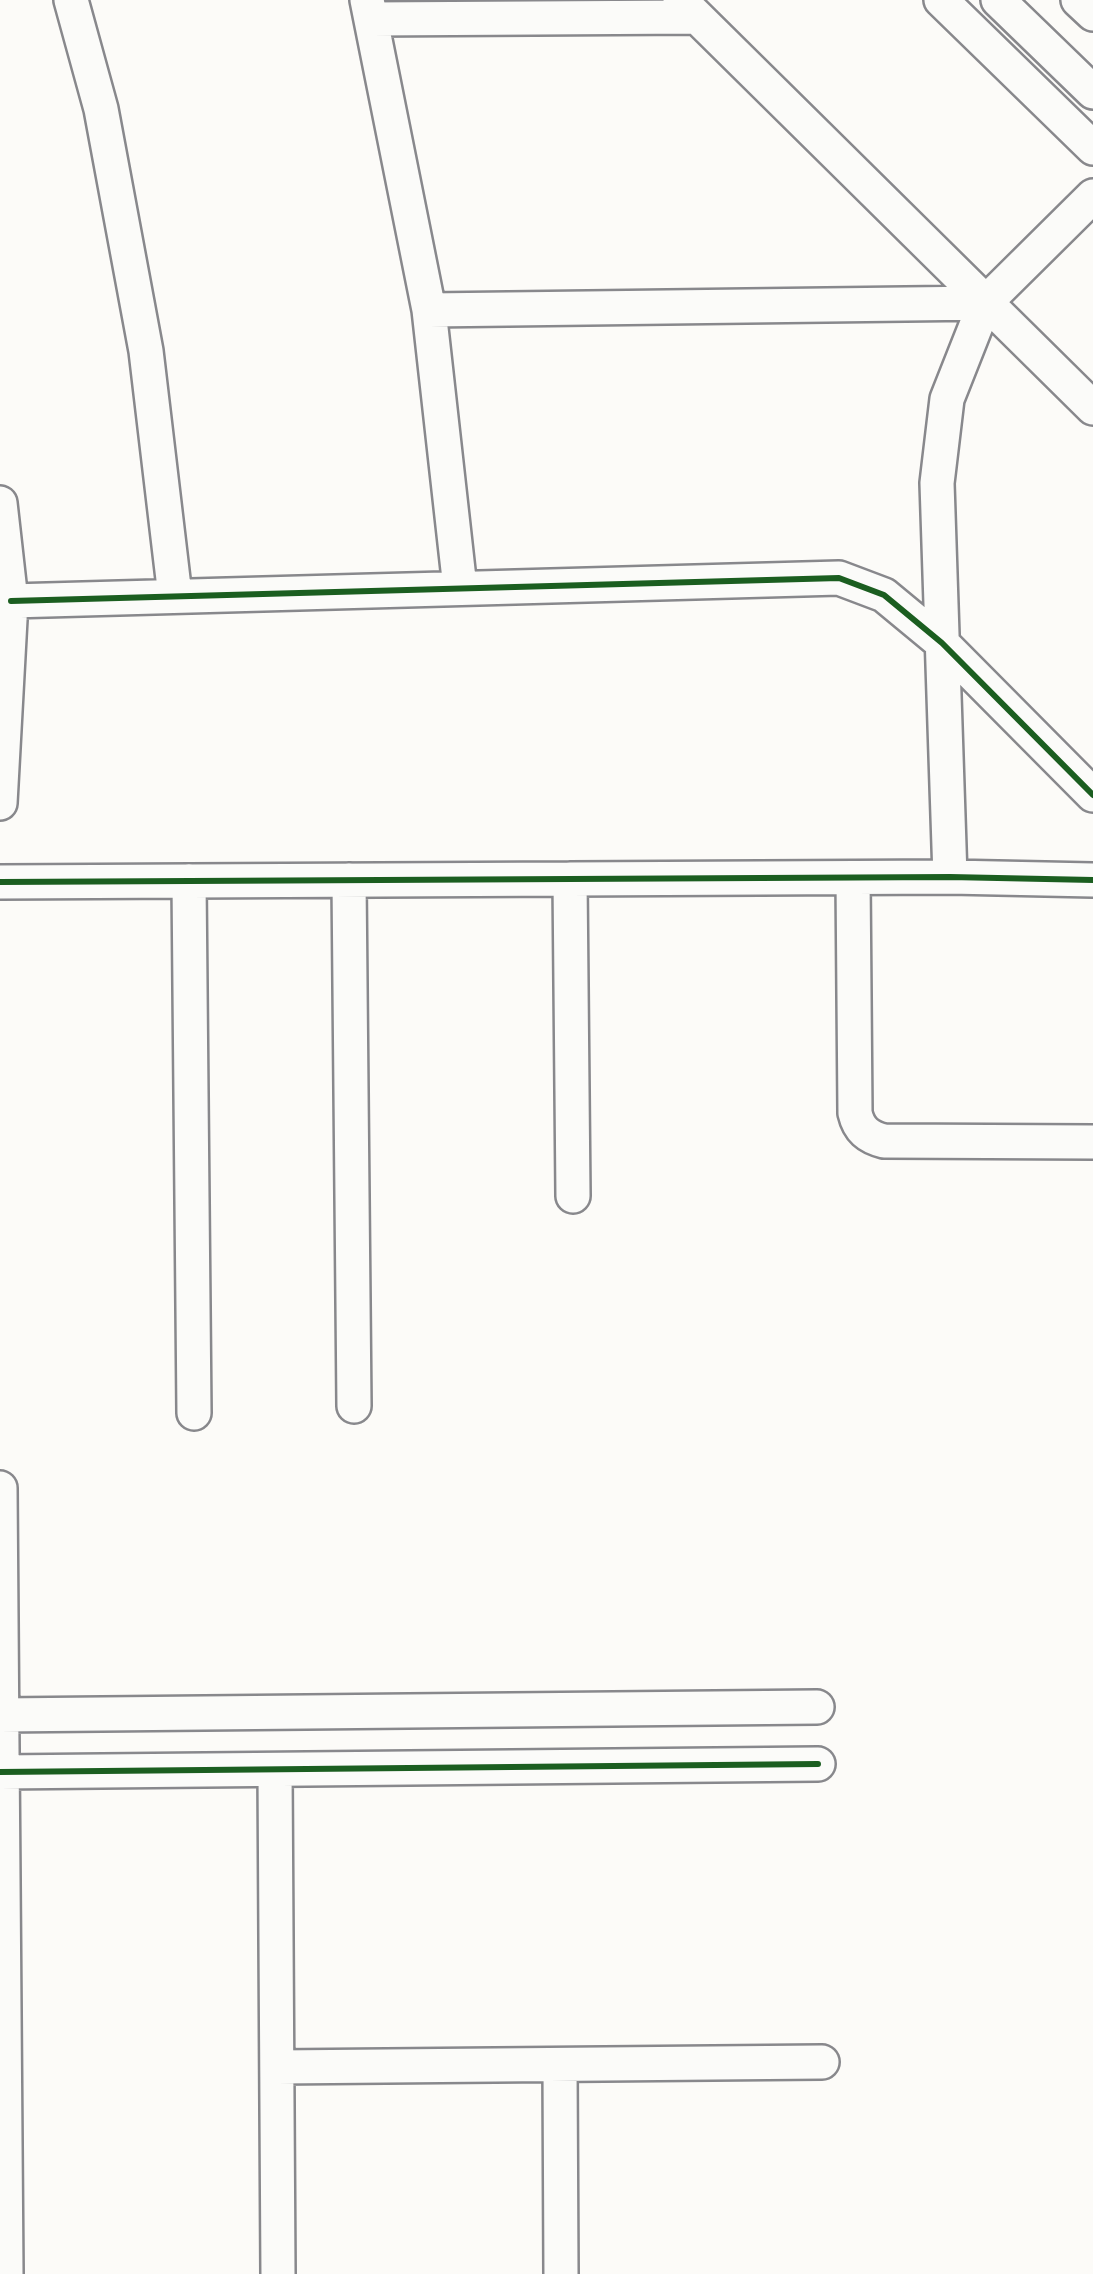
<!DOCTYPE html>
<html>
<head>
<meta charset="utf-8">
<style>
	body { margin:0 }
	canvas { display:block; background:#fcfbf8 }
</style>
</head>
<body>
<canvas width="1093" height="2274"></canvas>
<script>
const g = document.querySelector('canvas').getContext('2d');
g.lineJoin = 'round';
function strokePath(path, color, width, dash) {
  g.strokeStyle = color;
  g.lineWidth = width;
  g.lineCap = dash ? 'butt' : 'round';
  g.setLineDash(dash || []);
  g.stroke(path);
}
const minor = new Path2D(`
	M71,0L101,109L146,351L175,596
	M367,0L429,310L460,588
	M680,0L1093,408
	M941,0L1093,148
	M371,19L697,17
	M429,310L985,303
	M0,503L11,601L0,803
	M11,601L839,578L884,595L942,643L1093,795
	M950,877L937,483L947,399L985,303L1093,196
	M853,878L855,1113C859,1130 868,1137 884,1141L1093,1142
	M570,879L573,1196
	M349,880L354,1406
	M189,881L194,1413
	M0,882L950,877L1093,880
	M0,1488L6,2274
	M0,1715L817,1707
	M275,1770L278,2274
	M0,1772L818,1764
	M560,2065L561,2274
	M277,2067L822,2062`);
const tertiary = new Path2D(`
	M998,0L1093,92
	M1078,0L1093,14`);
const cycleway = new Path2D(`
	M11,601L839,578L884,595L942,643L1093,795
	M0,882L950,877L1093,880
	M0,1772L818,1764`);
strokePath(minor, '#88888c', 38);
strokePath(tertiary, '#88888c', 38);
strokePath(minor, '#fbfbf9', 33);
strokePath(tertiary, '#fbfbf9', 33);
strokePath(cycleway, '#1b5e20', 6);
</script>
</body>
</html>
